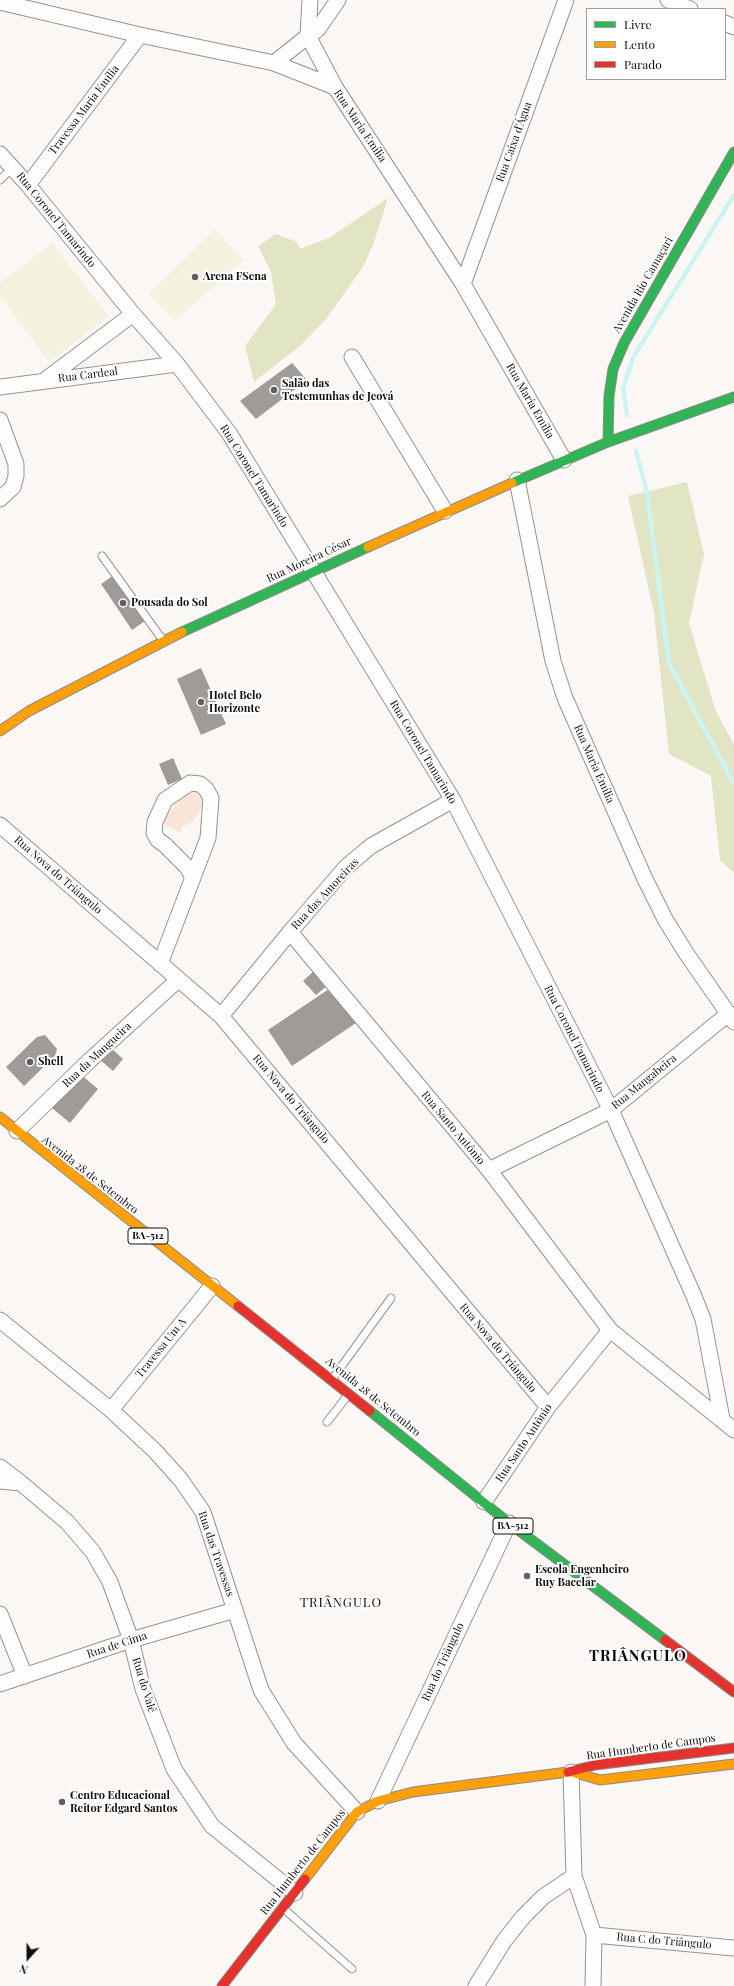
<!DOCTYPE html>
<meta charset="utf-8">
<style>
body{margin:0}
#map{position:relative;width:734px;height:1986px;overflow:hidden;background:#fbf7f4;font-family:"Playfair Display",serif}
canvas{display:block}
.legend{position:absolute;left:586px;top:8px;width:140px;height:72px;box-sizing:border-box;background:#fff;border:1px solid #9f9f9f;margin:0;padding:5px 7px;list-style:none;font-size:12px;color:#0e0e0e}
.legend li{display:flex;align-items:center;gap:8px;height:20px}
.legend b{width:20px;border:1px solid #9f9f9f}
.north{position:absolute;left:8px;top:1938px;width:40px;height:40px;-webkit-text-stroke:3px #fff;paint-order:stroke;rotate:201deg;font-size:11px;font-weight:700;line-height:16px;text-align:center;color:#0e0e0e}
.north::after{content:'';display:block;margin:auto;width:14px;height:18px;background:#0e0e0e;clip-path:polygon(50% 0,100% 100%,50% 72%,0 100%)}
</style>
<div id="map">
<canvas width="734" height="1986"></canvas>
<ul class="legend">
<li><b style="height:5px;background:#30b455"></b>Livre</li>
<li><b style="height:5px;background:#ff9f0a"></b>Lento</li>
<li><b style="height:5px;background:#e5322d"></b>Parado</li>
</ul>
<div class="north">N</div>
</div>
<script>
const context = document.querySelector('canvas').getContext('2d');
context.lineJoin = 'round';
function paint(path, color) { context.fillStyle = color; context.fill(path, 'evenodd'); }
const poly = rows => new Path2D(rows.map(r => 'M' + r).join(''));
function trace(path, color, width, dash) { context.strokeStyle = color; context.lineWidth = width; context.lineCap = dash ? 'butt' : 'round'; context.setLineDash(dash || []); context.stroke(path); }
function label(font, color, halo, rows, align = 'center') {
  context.font = font + ' "Playfair Display",serif'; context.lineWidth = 4; context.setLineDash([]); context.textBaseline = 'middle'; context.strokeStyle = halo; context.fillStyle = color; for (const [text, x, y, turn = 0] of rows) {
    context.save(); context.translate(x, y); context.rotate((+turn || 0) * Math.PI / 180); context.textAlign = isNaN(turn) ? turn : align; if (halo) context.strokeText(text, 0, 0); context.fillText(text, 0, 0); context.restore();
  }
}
paint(poly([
 [388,198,373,245,363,267,326,319,301,345,254,382,245,346,276,304,271,272,258,246,276,234,297,242,300,249,329,238],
 [687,482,704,554,689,623,715,709,734,745,734,873,720,860,711,776,669,754,654,613,628,496]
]), '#e1e5c4');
paint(poly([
 [195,787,205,802,193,822,181,827,181,833,162,823,187,789]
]), '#f9e5d7');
paint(poly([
 [215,229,243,260,175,321,149,294],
 [52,243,109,316,49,362,0,296,0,283]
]), '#f4f2df');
trace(poly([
 [627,415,623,388,634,356,734,195],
 [636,451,647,492,669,663,734,784]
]), '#ccf4f3', 4.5);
paint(poly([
 [292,363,307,380,256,419,240,401],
 [114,575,145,621,132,630,101,584],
 [201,668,226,724,201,735,177,679],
 [173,758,182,779,168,785,159,764],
 [315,970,328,985,316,995,303,981],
 [332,987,356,1023,292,1066,268,1030],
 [45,1035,57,1049,55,1056,24,1086,6,1067,37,1037],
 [110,1047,123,1059,113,1071,99,1059],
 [79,1073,98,1089,70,1123,52,1108]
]), '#9e9b99');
const lane = poly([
 [0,180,12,168],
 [102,556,162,639],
 [333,1378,391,1298],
 [327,1422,348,1395],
 [284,1909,352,1969]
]);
const street = poly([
 [668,0,690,9],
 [0,2,140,35,274,63,335,87,463,284,564,460],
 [725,23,734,27],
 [274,63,308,36,310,0],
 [335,87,308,36,318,29,338,0],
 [0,154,28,185,133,314,177,364,229,433,453,800,611,1110,693,1294,703,1319,722,1419],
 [28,185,140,35],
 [463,284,566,0],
 [352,357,445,511],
 [45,380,133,314],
 [0,387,177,364],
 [0,420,16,464,16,476,13,487,0,499],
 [517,480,553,661,565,698,645,879,665,919,686,953,734,1022],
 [0,825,221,1016,548,1407],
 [290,932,489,1170,610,1330,734,1430],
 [160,964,208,838,211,798,206,789,200,784,190,783,165,800,155,822,154,833,158,840,165,845,187,867,193,878],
 [221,1016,290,932,346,867,371,846,453,800],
 [17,1131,89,1061,178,980],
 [489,1170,611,1110,728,1014],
 [0,1320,111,1410,155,1451,181,1480,203,1512,261,1690,294,1743,357,1812],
 [111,1410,212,1286],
 [0,1467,21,1483],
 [0,1481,21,1483,67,1522,93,1552,110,1582,131,1640,143,1689,174,1769,212,1826,295,1893],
 [484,1502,548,1407,610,1330],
 [0,1614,25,1676],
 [0,1684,131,1640,235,1610],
 [571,1772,574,1876,594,1935,593,1986],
 [378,1801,509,1523],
 [594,1935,734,1948],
 [476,1986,504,1941,523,1917,543,1897,574,1876]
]);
const fast = poly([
 [608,442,609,396,613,369,624,343,734,152],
 [512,483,608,442,734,397],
 [182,632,368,547],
 [370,1411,509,1523,665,1640]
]);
const slow = poly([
 [368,547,512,483],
 [0,731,29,711,182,632],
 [0,1117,238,1306],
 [572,1772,600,1780,734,1764],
 [305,1879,357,1812,378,1801,413,1792,568,1772]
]);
const jam = poly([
 [238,1306,370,1411],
 [665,1640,734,1692],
 [568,1772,595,1765,734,1748],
 [222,1986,305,1879]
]);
trace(lane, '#959392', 9);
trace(street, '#959392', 17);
trace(fast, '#8b8a88', 11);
trace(slow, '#8b8a88', 11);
trace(jam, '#8b8a88', 11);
trace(lane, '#fefefd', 7);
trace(street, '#fefefd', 15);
trace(fast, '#30b455', 9);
trace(slow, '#ff9f0a', 9);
trace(jam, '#e5322d', 9);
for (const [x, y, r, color] of [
 [195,277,4,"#61605e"],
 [274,390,4,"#61605e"],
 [123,603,4,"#61605e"],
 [201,702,4,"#61605e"],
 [30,1062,4,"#61605e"],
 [527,1576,4,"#61605e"],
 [62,1802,4,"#61605e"]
]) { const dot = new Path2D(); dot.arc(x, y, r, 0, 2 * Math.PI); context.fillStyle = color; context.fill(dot); trace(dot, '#fff', 1.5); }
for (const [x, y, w] of [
 [148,1236,40],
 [513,1526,40]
]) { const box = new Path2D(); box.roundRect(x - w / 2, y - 8, w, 16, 3); context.fillStyle = '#fff'; context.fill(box); trace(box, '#0e0e0e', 1); }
label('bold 10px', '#0e0e0e', null, [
 ["BA-512",148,1236],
 ["BA-512",513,1526]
]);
label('11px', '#0e0e0e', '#fff', [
 ["Travessa Maria Emília",84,110,-53],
 ["Rua Maria Emília",360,126,56],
 ["Rua Caixa d'Água",514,142,-70],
 ["Rua Coronel Tamarindo",56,220,51],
 ["Avenida Rio Camaçari",643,285,-60],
 ["Rua Cardeal",88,375,-7],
 ["Rua Maria Emília",530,401,60],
 ["Rua Coronel Tamarindo",254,476,58],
 ["Rua Moreira César",309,560,-25],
 ["Rua Coronel Tamarindo",423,752,59],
 ["Rua Maria Emília",594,764,66],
 ["Rua Nova do Triângulo",58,875,41],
 ["Rua das Amoreiras",325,894,-47],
 ["Rua Coronel Tamarindo",574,1039,63],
 ["Rua da Mangueira",97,1055,-43],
 ["Rua Mangabeira",644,1082,-39],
 ["Rua Nova do Triângulo",291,1099,50],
 ["Rua Santo Antônio",453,1128,50],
 ["Avenida 28 de Setembro",90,1175,38],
 ["Travessa Um A",161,1348,-51],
 ["Rua Nova do Triângulo",498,1348,50],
 ["Avenida 28 de Setembro",373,1397,39],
 ["Rua Santo Antônio",524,1443,-56],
 ["Rua das Travessas",216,1554,71],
 ["Rua de Cima",117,1645,-18],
 ["Rua do Triângulo",443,1662,-65],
 ["Rua do Valê",144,1685,73],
 ["Rua Humberto de Campos",651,1747,-8],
 ["Rua Humberto de Campos",303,1862,-52],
 ["Rua C do Triângulo",664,1941,5]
]);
label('bold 11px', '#0e0e0e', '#fff', [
 ["Arena FSena",203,277],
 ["Salão das",282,384],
 ["Testemunhas de Jeová",282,397],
 ["Pousada do Sol",131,603],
 ["Hotel Belo",209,696],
 ["Horizonte",209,709],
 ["Shell",38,1062],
 ["Escola Engenheiro",535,1570],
 ["Ruy Bacelar",535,1583],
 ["Centro Educacional",70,1796],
 ["Reitor Edgard Santos",70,1809]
], 'left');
context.letterSpacing = '1px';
label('13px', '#0e0e0e', '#fff', [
 ["TRIÂNGULO",341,1603]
]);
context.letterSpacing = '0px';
context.letterSpacing = '1px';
label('bold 15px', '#0e0e0e', '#fff', [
 ["TRIÂNGULO",638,1656]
]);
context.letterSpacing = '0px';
</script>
